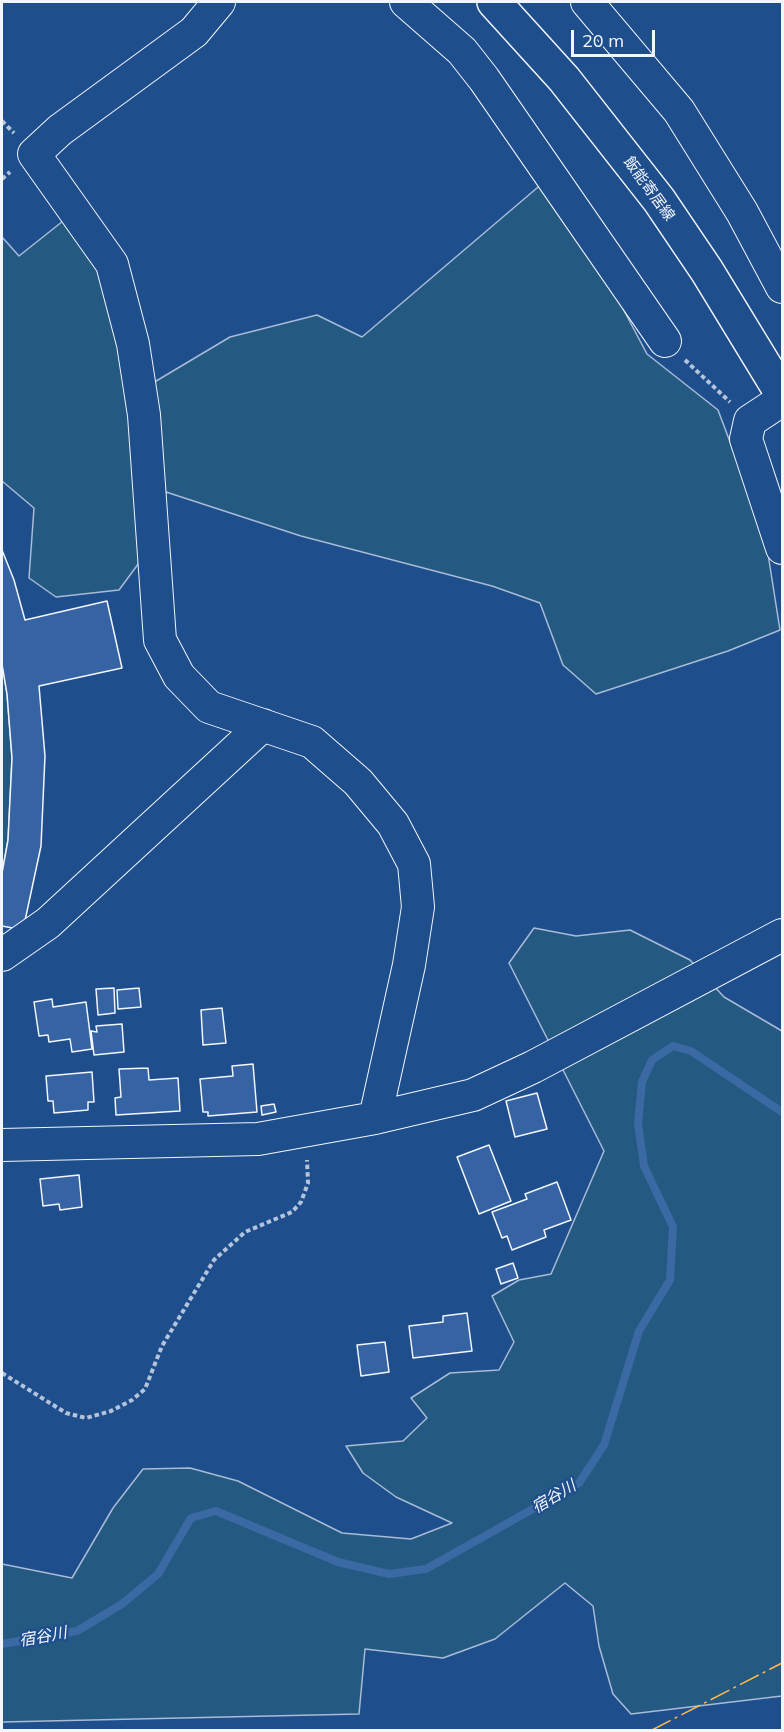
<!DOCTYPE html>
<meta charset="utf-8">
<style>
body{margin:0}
#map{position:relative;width:784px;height:1732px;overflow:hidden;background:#1f4e8c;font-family:Mulish,sans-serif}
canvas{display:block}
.frame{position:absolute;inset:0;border:3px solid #f2f6ff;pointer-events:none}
.scale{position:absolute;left:571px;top:30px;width:84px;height:27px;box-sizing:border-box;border:3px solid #f2f6ff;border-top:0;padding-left:8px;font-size:18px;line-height:21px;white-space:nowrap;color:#f2f6ff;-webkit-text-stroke:4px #1f4e8c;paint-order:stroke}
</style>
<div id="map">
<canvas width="784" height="1732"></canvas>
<div class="frame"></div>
<div class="scale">20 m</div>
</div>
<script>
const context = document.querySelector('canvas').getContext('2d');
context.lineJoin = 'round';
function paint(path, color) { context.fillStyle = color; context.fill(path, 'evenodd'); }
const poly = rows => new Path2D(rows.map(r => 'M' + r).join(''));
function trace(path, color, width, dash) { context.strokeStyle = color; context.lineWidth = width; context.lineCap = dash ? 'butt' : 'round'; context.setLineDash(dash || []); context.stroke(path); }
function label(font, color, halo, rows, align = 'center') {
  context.font = font + ' Mulish,"Noto Sans JP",sans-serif'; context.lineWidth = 4.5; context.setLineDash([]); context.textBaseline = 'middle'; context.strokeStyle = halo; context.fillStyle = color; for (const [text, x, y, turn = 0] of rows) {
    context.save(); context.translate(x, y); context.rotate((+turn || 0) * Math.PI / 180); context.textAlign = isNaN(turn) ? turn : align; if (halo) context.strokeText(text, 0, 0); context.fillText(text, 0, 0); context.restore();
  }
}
const green = poly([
 [544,182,612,288,647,354,718,410,765,535,780,630,728,651,596,694,563,665,540,603,492,586,301,536,166,492,150,548,119,590,56,597,29,578,34,508,2,481,2,237,19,256,63,221,99,273,131,396,230,337,317,315,362,337,544,182],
 [2,664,7,694,12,758,8,840,2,873,2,664],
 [534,928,576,936,630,930,690,960,724,997,782,1031,782,1696,631,1714,613,1694,599,1646,593,1606,565,1583,495,1639,443,1658,365,1649,359,1714,2,1722,2,1564,72,1578,113,1508,143,1469,190,1468,238,1481,342,1533,411,1539,452,1523,396,1497,363,1473,346,1446,403,1441,427,1418,411,1398,450,1373,499,1370,514,1342,492,1296,519,1280,551,1274,604,1151,509,963,534,928]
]);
paint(green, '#245a82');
trace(green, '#a8bbd7', 1.5);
trace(poly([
 [2,1644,77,1631,122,1604,158,1574,191,1518,216,1511,338,1562,389,1574,426,1569,579,1483,604,1445,639,1331,670,1280,673,1227,644,1166,638,1123,642,1082,652,1060,673,1046,691,1051,782,1112]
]), '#3b69a3', 8);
const building = poly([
 [2,550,14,580,25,620,107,601,122,668,39,686,45,756,41,846,23,930,2,926,2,873,8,840,12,758,7,694,2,664,2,550],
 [114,988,115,1013,98,1015,96,989,114,988],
 [139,988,141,1007,118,1009,117,990,139,988],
 [52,999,53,1007,86,1002,92,1049,72,1052,70,1039,49,1042,48,1035,39,1036,34,1002,52,999],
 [222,1008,226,1043,203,1045,201,1010,222,1008],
 [122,1024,124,1052,94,1055,91,1031,97,1032,96,1026,122,1024],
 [253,1064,257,1112,208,1116,208,1112,203,1112,200,1079,233,1076,232,1066,253,1064],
 [148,1068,149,1080,178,1078,180,1111,116,1115,115,1098,121,1097,119,1069,148,1068],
 [92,1072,94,1102,88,1102,88,1110,54,1113,53,1101,48,1101,46,1076,92,1072],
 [537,1093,547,1129,515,1137,506,1101,537,1093],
 [274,1104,276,1112,262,1115,261,1106,274,1104],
 [489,1145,511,1201,479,1214,457,1157,489,1145],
 [79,1175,82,1207,60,1210,59,1204,43,1206,40,1179,79,1175],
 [557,1182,571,1220,544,1230,546,1237,512,1250,507,1236,502,1238,492,1212,527,1199,525,1194,557,1182],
 [513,1263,518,1278,501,1284,496,1269,513,1263],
 [467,1313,472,1351,413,1358,409,1326,443,1322,443,1316,467,1313],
 [385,1342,389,1372,361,1376,357,1345,385,1342]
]);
paint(building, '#3563a3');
trace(building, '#f2f6ff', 1.5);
const minor = poly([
 [219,2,194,32,60,130,34,154,112,264,133,344,144,415,160,640,179,676,209,707,312,742,358,782,393,824,414,864,418,907,409,965,375,1118],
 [406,2,462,51,484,79,665,341],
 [587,2,679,111,742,212,782,287],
 [782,400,750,421,746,439,782,548],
 [2,955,48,923,263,725],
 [2,1145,258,1139,375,1118,473,1095,533,1067,782,935]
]);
const major = poly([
 [494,2,564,79,659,200,707,271,782,394]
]);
trace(minor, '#f2f6ff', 34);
trace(major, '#f2f6ff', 36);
trace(poly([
 [2,121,14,133],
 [2,179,10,172],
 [685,360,730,402],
 [2,1373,66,1413,86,1418,111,1411,132,1400,145,1389,162,1346,214,1260,245,1232,292,1212,301,1202,308,1183,307,1160]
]), '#b3c4dc', 4, [4.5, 3]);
trace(minor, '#1f4e8c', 32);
trace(major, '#1f4e8c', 33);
trace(poly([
 [652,1730,782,1663]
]), '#ffb74d', 1.5, [21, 4.5, 3, 4.5]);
label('15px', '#f2f6ff', '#1f4e8c', [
 ["飯能寄居線",649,189,54]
]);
label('italic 16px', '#f2f6ff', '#1f4e8c', [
 ["宿谷川",554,1497,-31],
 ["宿谷川",43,1637,-10]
]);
</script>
